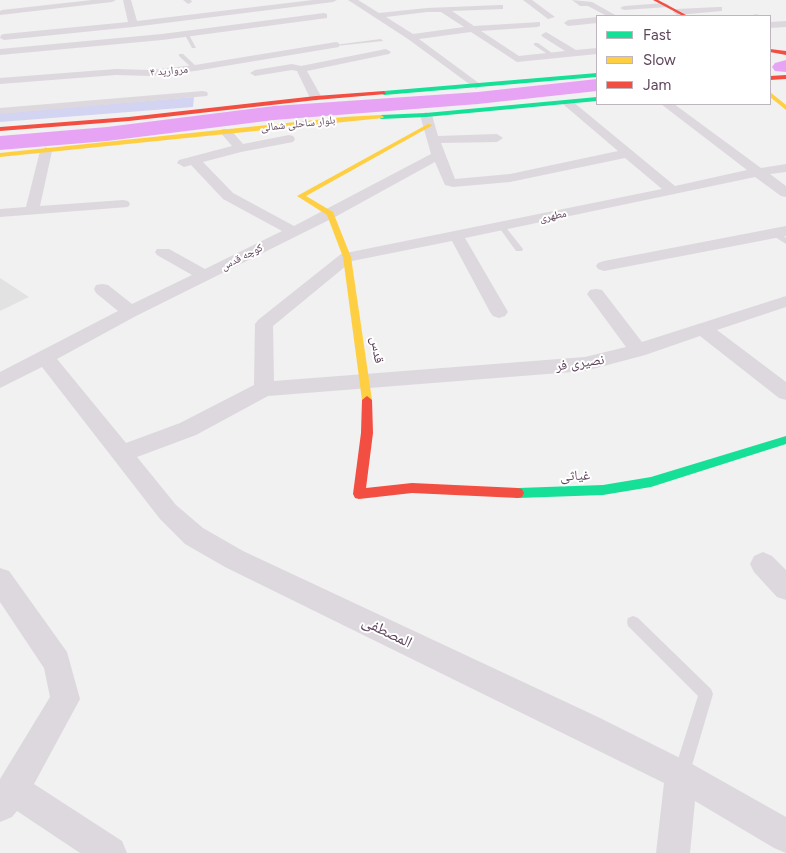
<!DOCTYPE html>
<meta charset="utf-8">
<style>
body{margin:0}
#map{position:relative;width:786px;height:853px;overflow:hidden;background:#f0f1f0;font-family:Figtree,sans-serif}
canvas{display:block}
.legend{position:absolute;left:596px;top:15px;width:175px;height:90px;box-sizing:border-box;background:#fff;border:1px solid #bfb5be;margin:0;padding:6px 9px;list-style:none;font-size:15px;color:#5f455c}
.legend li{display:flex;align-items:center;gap:10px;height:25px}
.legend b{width:25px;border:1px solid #bfb5be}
</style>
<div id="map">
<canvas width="786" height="853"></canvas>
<ul class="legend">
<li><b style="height:6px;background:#16e098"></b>Fast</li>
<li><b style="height:6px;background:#ffcf43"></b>Slow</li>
<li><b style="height:6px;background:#f24e42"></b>Jam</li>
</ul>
</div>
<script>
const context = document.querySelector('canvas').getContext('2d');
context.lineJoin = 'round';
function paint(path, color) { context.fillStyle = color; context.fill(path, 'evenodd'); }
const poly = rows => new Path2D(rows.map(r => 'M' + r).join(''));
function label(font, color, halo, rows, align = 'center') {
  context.font = font + ' Figtree,"Noto Naskh Arabic",sans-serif'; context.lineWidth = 4; context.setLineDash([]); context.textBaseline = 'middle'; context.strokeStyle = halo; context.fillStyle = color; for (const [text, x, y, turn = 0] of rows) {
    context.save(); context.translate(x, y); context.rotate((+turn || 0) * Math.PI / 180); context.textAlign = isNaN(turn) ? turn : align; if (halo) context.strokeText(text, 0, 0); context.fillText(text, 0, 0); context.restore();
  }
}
paint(poly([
 [0,278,29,297,0,311]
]), '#e3e2e2');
paint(poly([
 [194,97,193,107,0,122,0,113]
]), '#d3d3f2');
paint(poly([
 [786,60,786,72,775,71,772,67,775,63,786,60],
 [597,79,597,91,478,104,274,120,107,141,0,150,0,136,107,127,274,106,478,92,597,79]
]), '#e8a4f4');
paint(poly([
 [755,14,759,15,760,16,754,16,755,14],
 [184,33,188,33,196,48,192,48,184,33],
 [381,39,383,41,336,46,334,45,381,39],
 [534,43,538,43,556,56,552,57,534,45,534,43],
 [179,54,183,54,197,67,197,69,193,69,179,56,179,54],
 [500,225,504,225,523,249,522,251,516,251,498,226,500,225],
 [772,231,778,231,786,238,786,244,772,235,772,231],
 [633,616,638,618,711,689,713,694,690,772,687,777,682,780,677,777,674,772,698,696,628,626,627,622,628,618,633,616]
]), '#ddd8dd');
paint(poly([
 [92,0,116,0,112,2,0,15,0,11,2,10,92,0],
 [123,0,131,0,137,21,313,0,337,0,333,2,133,27,4,40,0,38,1,35,4,34,128,22,123,0],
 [183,0,191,0,192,2,188,4,183,0],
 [348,0,358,0,379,13,427,8,500,5,503,5,503,9,452,11,474,26,540,22,540,26,537,27,481,31,519,56,565,51,543,37,541,35,546,32,576,50,597,48,597,54,517,62,471,32,419,39,480,84,481,86,476,89,408,39,348,0],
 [427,12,441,12,464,27,413,34,386,17,427,12],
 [523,0,532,0,555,17,548,19,523,0],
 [572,0,592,2,617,16,607,16,588,6,580,6,572,0],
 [665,3,669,5,668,7,624,10,620,8,624,6,665,3],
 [719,7,722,7,722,11,677,15,673,12,677,9,719,7],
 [324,13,327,14,327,18,162,40,0,55,0,49,162,34,324,13],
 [597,17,597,23,568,26,564,23,568,20,597,17],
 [786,21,786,27,770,28,770,22,786,21],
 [336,42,339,43,339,47,195,71,150,76,116,75,0,84,0,78,116,69,150,70,195,65,336,42],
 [386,49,391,52,389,54,307,71,322,98,316,101,310,98,297,71,292,70,255,76,250,73,255,70,292,64,301,66,386,49],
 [203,91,207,92,208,94,207,96,0,114,0,108,203,91],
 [568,100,572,101,675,186,747,170,661,104,674,104,761,168,786,164,786,172,770,174,786,186,786,197,781,196,755,177,465,238,508,312,505,316,499,318,493,316,490,312,452,241,352,261,273,326,274,381,585,357,626,347,587,294,590,290,596,289,602,290,642,342,786,296,786,307,717,330,786,382,786,400,779,398,700,336,645,355,585,371,268,396,196,435,137,457,176,505,203,528,243,551,598,717,692,764,786,817,786,853,774,848,695,801,690,853,656,853,664,783,225,567,185,544,160,519,42,367,0,388,0,372,118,311,96,293,94,289,96,285,102,284,108,285,132,304,192,275,157,255,155,252,157,249,169,249,205,269,282,231,223,199,191,165,184,167,177,163,179,160,232,146,220,132,222,129,230,129,243,144,289,135,293,136,295,139,293,142,241,152,203,162,233,193,294,226,431,154,420,115,426,112,432,115,438,136,497,134,503,138,497,142,441,143,455,179,510,174,618,151,564,105,562,103,568,100],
 [625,158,662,189,341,254,258,320,255,324,254,385,180,423,126,443,57,359,136,316,335,217,435,162,445,185,453,187,510,182,625,158],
 [46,147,52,151,40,206,123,200,128,201,130,204,128,207,0,217,0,209,26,207,40,151,46,147],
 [786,226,786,236,604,271,598,269,596,266,598,263,604,261,786,226],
 [763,552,772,556,786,570,786,600,777,597,754,572,750,564,754,556,763,552],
 [0,568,9,571,67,652,80,699,34,784,122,841,127,853,80,853,17,811,12,817,0,822,0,779,50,697,44,668,0,602,0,568]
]), '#ddd8dd');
paint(poly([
 [597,73,597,77,384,95,381,93,384,91,597,73],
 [597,97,597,101,426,117,381,119,378,117,381,115,426,113,597,97],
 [786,436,786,444,651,487,603,495,518,498,514,497,512,493,514,489,518,488,603,485,651,477,786,436]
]), '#16e098');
paint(poly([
 [770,92,786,105,786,110,770,97,770,92],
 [381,115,384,117,383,118,0,157,0,153,344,117,381,115],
 [428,124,433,125,306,196,333,212,351,257,372,400,367,404,362,400,343,257,327,215,297,196,428,124]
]), '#ffcf43');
paint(poly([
 [653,0,658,0,688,16,683,16,653,0],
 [770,49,786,51,786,55,770,52,770,49],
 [786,75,786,79,770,80,770,76,786,75],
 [384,91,386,94,316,100,129,121,0,131,0,127,129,117,316,96,384,91],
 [367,396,372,400,373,433,366,488,412,483,518,488,522,489,524,493,522,497,518,498,412,493,359,499,355,498,353,494,361,433,362,400,367,396]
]), '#f24e42');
label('11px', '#5f455c', '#fff', [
 ["مروارید ۴",169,71,-5],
 ["بلوار ساحلی شمالی",298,124,-6],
 ["مطهری",553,216,-11],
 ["کوچه قدس",242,257,-27]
]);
label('14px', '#5f455c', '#fff', [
 ["قدس",377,350,81],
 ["نصیری فر",580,363,-8],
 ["غیاثی",575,476,-3]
]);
label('16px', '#5f455c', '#fff', [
 ["المصطفی",387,632,26]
]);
</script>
